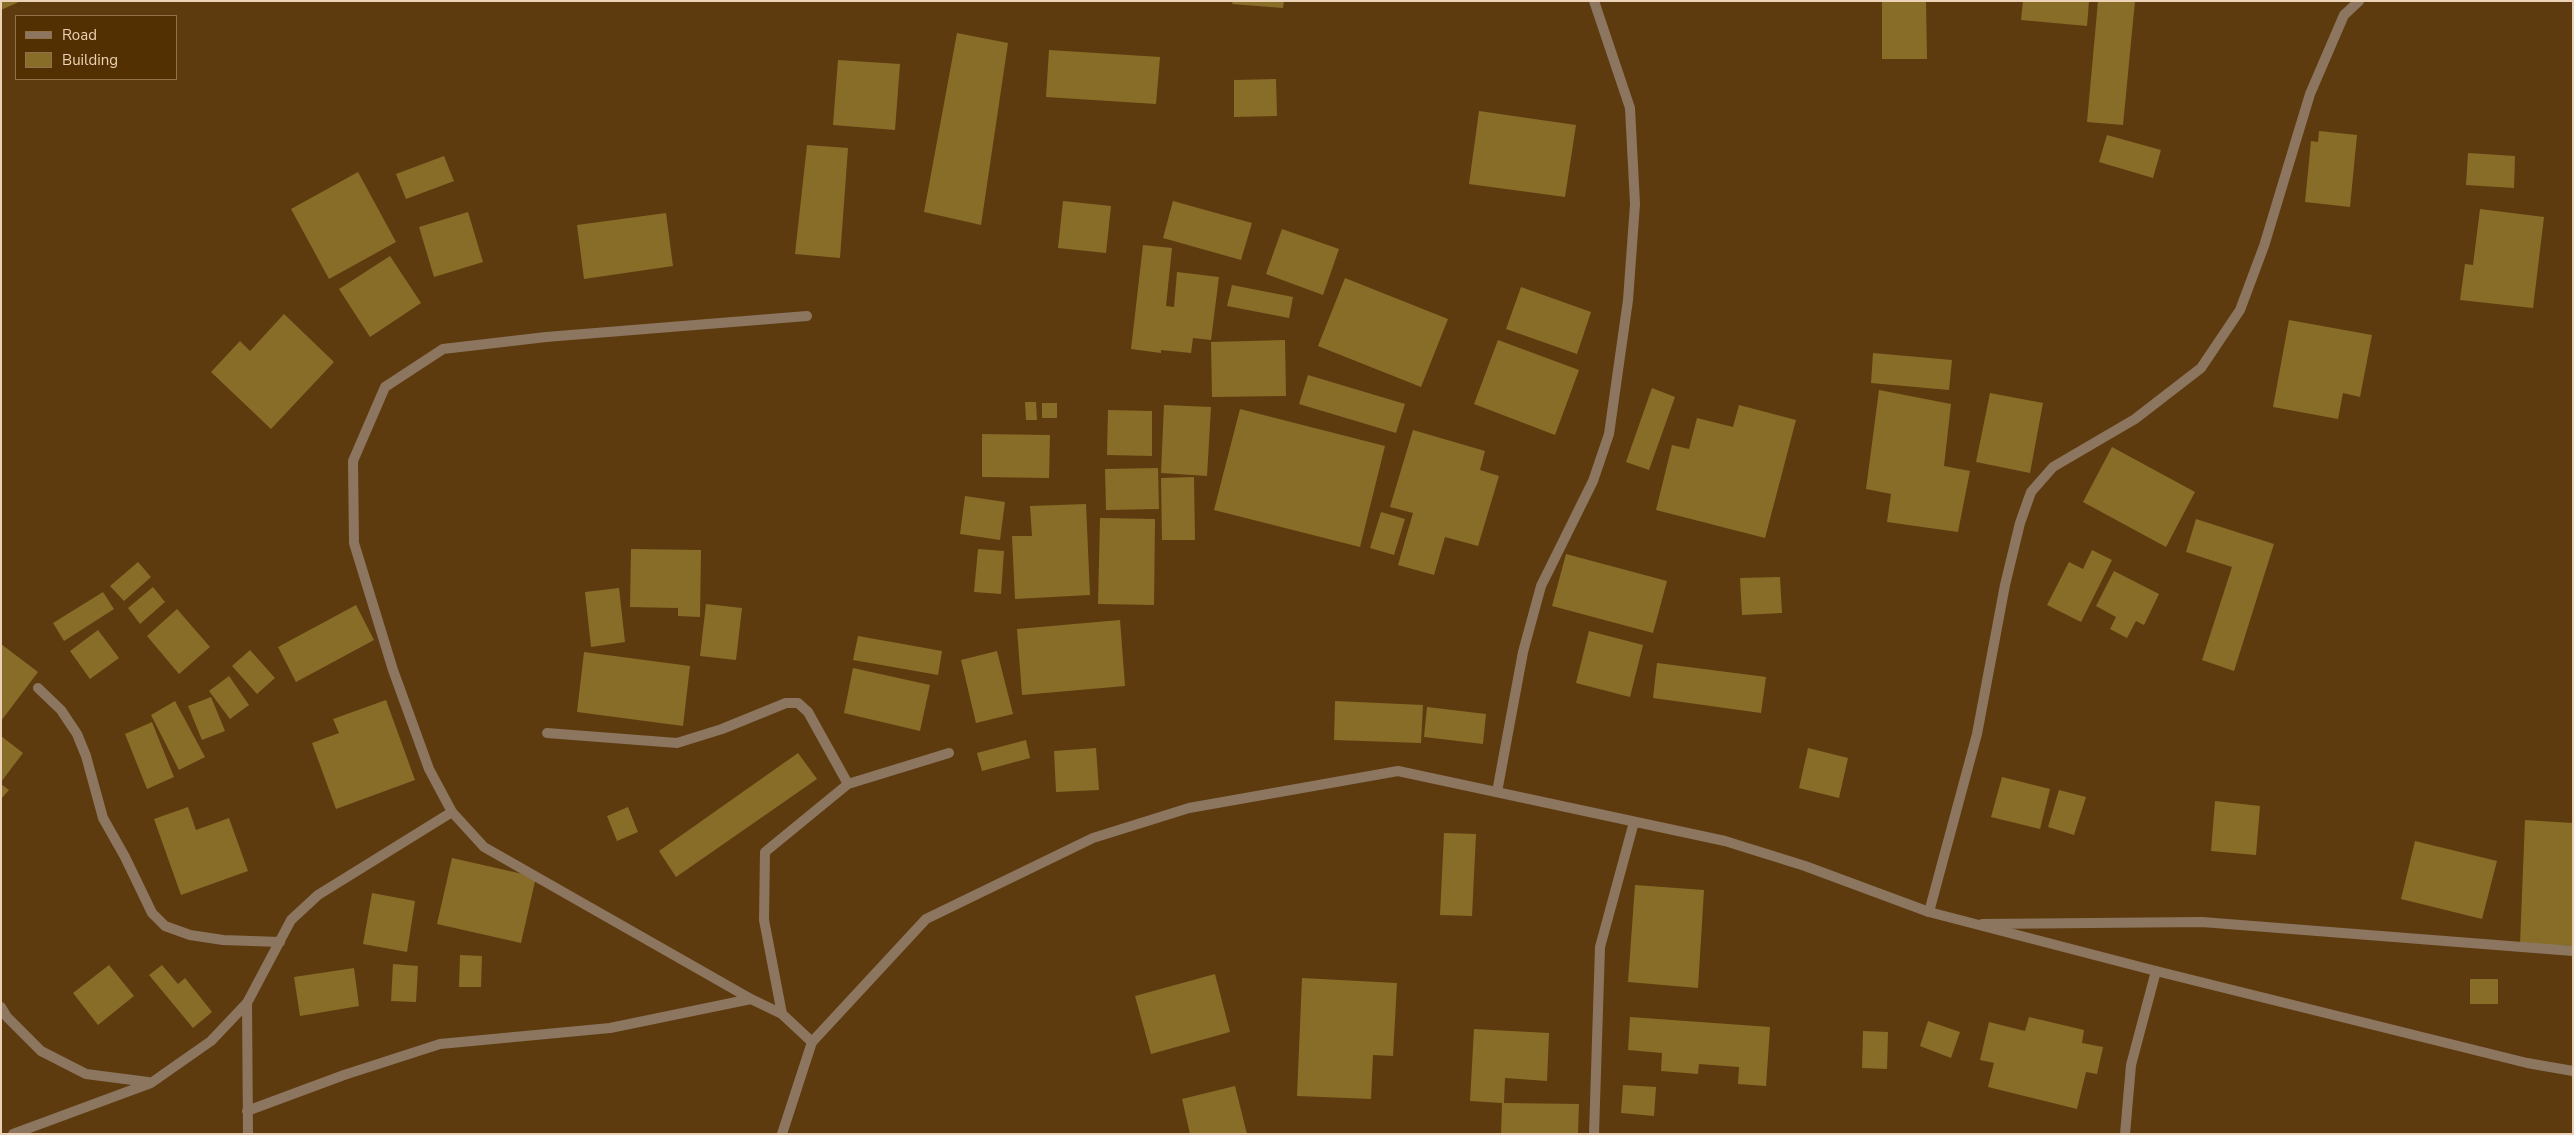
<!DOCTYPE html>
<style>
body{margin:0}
#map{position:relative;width:2574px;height:1135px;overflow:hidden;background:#5d3b0f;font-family:"Nunito Sans",sans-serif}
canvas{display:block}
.frame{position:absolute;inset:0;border:2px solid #ecd2b7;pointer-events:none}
.legend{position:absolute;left:15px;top:15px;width:162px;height:65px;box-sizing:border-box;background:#523001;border:1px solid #90714a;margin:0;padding:6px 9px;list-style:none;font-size:15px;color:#ecd2b7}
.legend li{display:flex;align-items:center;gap:10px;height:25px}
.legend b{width:25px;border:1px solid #90714a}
</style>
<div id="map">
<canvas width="2574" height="1135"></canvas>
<div class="frame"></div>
<ul class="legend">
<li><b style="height:6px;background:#8c7660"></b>Road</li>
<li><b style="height:14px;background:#886d28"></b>Building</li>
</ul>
</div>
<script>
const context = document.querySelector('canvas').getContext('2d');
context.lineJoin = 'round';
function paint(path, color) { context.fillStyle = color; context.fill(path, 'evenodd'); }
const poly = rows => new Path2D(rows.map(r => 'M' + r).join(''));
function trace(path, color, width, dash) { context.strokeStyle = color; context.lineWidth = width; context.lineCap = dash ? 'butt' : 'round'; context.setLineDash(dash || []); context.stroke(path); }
paint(poly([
 [1,1,21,1,1,10],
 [1233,1,1284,1,1283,8,1232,4],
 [1882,1,1926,1,1927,59,1882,59],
 [2023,1,2089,1,2087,26,2021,20],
 [2098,1,2135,1,2123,125,2087,122],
 [957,33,1008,43,981,225,924,212],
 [1049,50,1160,57,1156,104,1046,97],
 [838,60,900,64,895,130,833,125],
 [1276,79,1277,116,1234,117,1234,80],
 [1479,111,1576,125,1565,197,1469,184],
 [2319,131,2357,135,2350,207,2305,202,2311,141,2318,142],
 [2107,135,2161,150,2153,178,2099,162],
 [807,145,848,148,840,258,795,254],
 [2468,153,2515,156,2514,188,2466,185],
 [444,156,454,181,406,199,396,174],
 [358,172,396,242,329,279,291,209],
 [1063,201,1111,206,1106,253,1058,248],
 [1173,201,1252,223,1241,260,1163,238],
 [2480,209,2544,217,2533,308,2460,300,2465,264,2473,265],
 [468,212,483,262,434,277,419,227],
 [666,213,673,266,584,279,577,225],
 [1282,229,1339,249,1323,295,1266,274],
 [1143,245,1172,248,1166,306,1174,307,1177,272,1219,277,1211,340,1193,338,1191,353,1161,350,1161,353,1131,349],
 [390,256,421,303,370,337,339,289],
 [1345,278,1448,319,1421,387,1318,346],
 [1232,285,1293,297,1289,318,1227,306],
 [1521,287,1591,312,1577,354,1506,329],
 [284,314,334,362,271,429,211,372,240,341,250,351],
 [2289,320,2372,335,2360,397,2343,393,2338,419,2273,407],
 [1285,340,1286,396,1212,397,1211,342],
 [1498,340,1579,370,1555,435,1474,404],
 [1873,353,1952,360,1949,390,1871,383],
 [1308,375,1405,404,1396,433,1299,404],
 [1652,388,1675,397,1649,470,1626,462],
 [1879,390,1951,404,1944,466,1970,471,1958,532,1887,522,1891,494,1866,489],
 [1990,393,2043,403,2030,473,1976,462],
 [1025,402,1036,402,1037,420,1026,420],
 [1042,403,1057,403,1057,418,1042,418],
 [1164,405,1211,407,1207,476,1161,473],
 [1739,405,1796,420,1765,538,1656,510,1672,445,1689,449,1697,418,1733,427],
 [1240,409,1385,446,1360,547,1214,510],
 [1108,410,1152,411,1152,456,1107,455],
 [1413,430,1485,451,1480,470,1499,476,1478,546,1445,537,1434,575,1398,565,1413,513,1390,507],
 [982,434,1050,435,1049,478,982,477],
 [2112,447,2195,492,2166,547,2083,502],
 [1158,468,1159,509,1106,510,1105,469],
 [1194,477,1195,540,1162,540,1161,478],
 [965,496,1005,502,1000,540,960,534],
 [1086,504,1090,595,1015,599,1012,536,1032,536,1030,506],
 [1381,512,1405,519,1394,555,1370,548],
 [1100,518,1155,519,1154,605,1098,604],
 [2196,519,2274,544,2234,671,2202,660,2232,567,2186,552],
 [631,549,701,550,700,617,678,616,678,608,630,607],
 [978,549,1004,551,1001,594,974,592],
 [2092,550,2112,560,2081,622,2047,605,2069,562,2083,569],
 [1566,554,1667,581,1653,633,1552,606],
 [138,562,151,577,124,601,110,586],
 [2114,571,2159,594,2144,625,2136,621,2127,638,2110,629,2116,617,2096,606],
 [1780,577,1782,613,1742,615,1740,578],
 [153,587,165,602,140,624,128,608],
 [619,588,625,642,591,647,585,592],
 [103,592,114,609,64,641,53,623],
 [706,604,742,608,736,660,700,656],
 [356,605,374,640,296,682,278,647],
 [177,609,210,647,179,674,147,636],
 [1120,620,1125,686,1022,695,1017,629],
 [98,630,119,658,90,679,70,651],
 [1589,631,1643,645,1630,697,1576,683],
 [858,636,942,651,938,675,853,660],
 [1,644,38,672,1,721],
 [250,650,275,678,257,694,232,666],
 [997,651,1013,714,976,723,961,660],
 [584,652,690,666,683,726,577,712],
 [1657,663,1766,677,1761,713,1653,698],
 [853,668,930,685,920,731,844,713],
 [229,676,249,705,230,719,209,691],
 [211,697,225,731,202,740,188,706],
 [386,700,415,780,336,809,312,743,339,733,333,719],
 [175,701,205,757,179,770,151,715],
 [1335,701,1423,705,1421,743,1334,740],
 [1427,707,1486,714,1483,744,1424,737],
 [152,722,174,777,147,789,125,734],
 [1,736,23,753,1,782],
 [1026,740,1030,758,982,771,977,753],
 [1096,748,1099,790,1056,792,1054,751],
 [1808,748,1848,758,1839,798,1799,788],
 [798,753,817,779,676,877,659,851],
 [2002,777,2050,789,2040,829,1991,817],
 [1,784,9,790,1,799],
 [2059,790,2086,797,2074,835,2048,827],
 [2215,801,2260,806,2256,855,2211,851],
 [188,807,196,830,229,818,248,871,181,895,154,819],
 [628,807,638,832,617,841,607,816],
 [2525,820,2573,823,2573,946,2520,944],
 [1444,833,1476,834,1472,916,1440,915],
 [2415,841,2497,861,2482,919,2401,899],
 [452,858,536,877,521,943,437,924],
 [1635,885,1704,890,1698,988,1628,982],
 [372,893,415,901,407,952,363,944],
 [460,955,482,956,481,987,459,987],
 [393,964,418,966,416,1002,391,1001],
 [109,965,134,996,98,1025,73,993],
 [162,965,178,984,185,978,212,1012,193,1028,149,975],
 [354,968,359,1006,300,1016,294,977],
 [1215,974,1230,1032,1151,1054,1135,996],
 [1302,978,1397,983,1393,1056,1373,1055,1371,1099,1297,1096],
 [2470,979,2498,979,2498,1004,2470,1004],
 [1630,1017,1770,1027,1766,1086,1738,1084,1739,1067,1699,1064,1698,1074,1661,1071,1662,1053,1628,1050],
 [2029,1017,2084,1030,2082,1043,2103,1047,2097,1074,2086,1072,2077,1109,1988,1087,1994,1063,1980,1060,1989,1022,2025,1031],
 [1928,1021,1960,1032,1951,1058,1920,1046],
 [1474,1029,1549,1033,1547,1081,1505,1078,1504,1103,1579,1104,1578,1134,1501,1134,1502,1103,1470,1101],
 [1863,1031,1888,1032,1887,1069,1862,1068],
 [1623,1085,1656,1087,1654,1116,1621,1113],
 [1235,1086,1247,1134,1190,1134,1182,1099]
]), '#886d28');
trace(poly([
 [807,316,546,337,443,349,385,387,353,461,354,543,393,670,429,769,452,812,484,847,751,999,782,1014,812,1042],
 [38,688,61,710,77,734,86,756,103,818,125,857,152,913,165,926,190,935,223,940,280,942],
 [547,733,677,743,722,729,786,703,798,703,808,712,848,784],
 [1497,792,1523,652,1541,586,1593,481,1609,434,1628,300,1635,204,1630,108,1594,1],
 [1929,912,1977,734,2005,585,2020,523,2031,492,2053,467,2135,419,2201,368,2240,310,2264,246,2310,94,2344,15,2359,1],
 [1982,924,2202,922,2573,951],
 [247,1003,248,1134],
 [1,1007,7,1017,41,1051,86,1074,148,1082],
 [782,1014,764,920,765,852,848,784,949,753],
 [247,1111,344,1075,440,1044,610,1028,751,999],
 [13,1134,151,1083,211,1041,247,1003,291,920,318,895,452,812],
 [1594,1134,1600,947,1634,822],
 [2125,1134,2131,1065,2156,971]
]), '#8c7660', 10);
trace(poly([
 [782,1134,812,1042,926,919,1093,838,1189,808,1398,771,1725,841,1805,866,1929,912,2156,971,2527,1063,2573,1071]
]), '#8c7660', 10);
</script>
